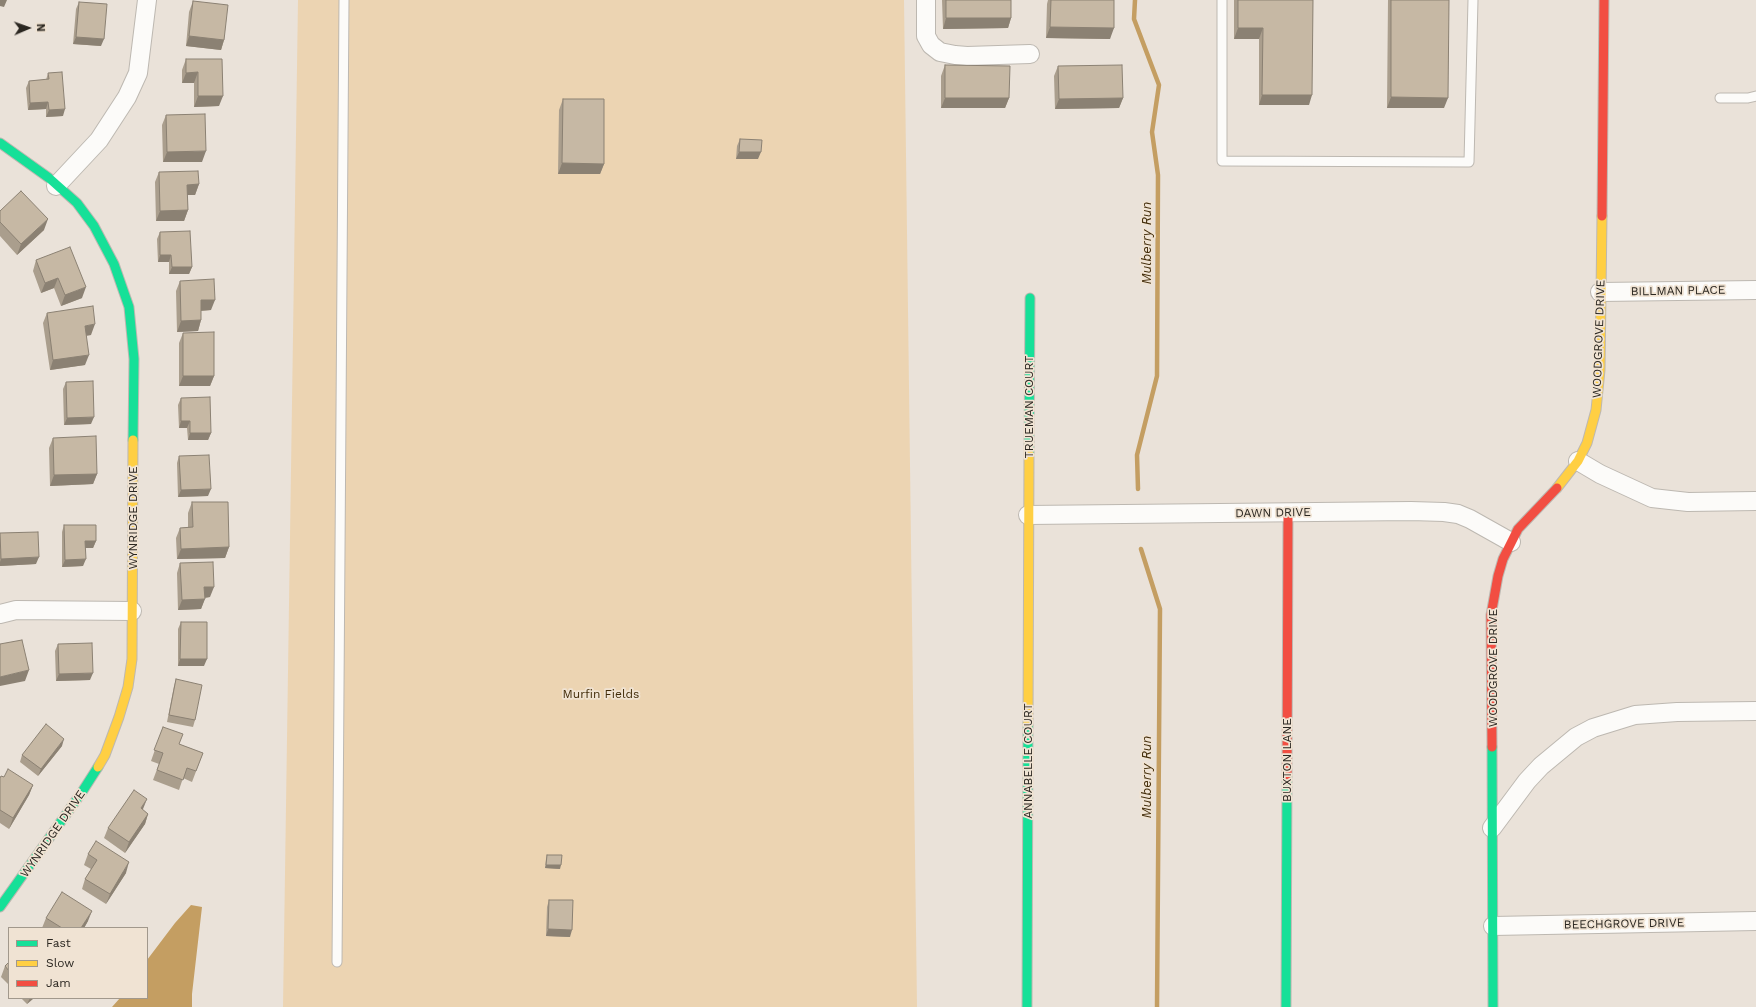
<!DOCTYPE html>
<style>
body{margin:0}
#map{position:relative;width:1756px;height:1007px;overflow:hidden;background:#eae2d9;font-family:"Work Sans",sans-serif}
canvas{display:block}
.legend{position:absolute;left:8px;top:927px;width:140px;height:72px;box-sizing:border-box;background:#f0e3d3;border:1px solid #a1988c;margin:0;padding:5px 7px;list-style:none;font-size:12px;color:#2b2721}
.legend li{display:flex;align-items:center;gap:8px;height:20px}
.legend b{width:20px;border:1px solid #a1988c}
.north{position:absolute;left:8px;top:8px;width:40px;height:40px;-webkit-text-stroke:3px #f0e3d3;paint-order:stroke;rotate:88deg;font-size:11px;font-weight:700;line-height:16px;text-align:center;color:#2b2721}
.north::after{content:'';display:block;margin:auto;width:14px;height:18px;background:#2b2721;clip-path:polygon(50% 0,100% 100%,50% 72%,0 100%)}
</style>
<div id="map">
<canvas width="1756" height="1007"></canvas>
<ul class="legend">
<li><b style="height:5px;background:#16e098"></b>Fast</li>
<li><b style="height:5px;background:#ffcf43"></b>Slow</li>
<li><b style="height:5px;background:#f24e42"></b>Jam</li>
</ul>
<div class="north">N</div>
</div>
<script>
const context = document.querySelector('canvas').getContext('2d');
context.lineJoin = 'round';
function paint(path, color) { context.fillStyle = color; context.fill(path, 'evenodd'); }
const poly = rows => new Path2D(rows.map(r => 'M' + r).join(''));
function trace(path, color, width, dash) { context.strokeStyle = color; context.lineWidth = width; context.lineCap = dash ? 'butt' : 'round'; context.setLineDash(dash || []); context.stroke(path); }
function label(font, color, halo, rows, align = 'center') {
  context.font = font + ' "Work Sans",sans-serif'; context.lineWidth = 3.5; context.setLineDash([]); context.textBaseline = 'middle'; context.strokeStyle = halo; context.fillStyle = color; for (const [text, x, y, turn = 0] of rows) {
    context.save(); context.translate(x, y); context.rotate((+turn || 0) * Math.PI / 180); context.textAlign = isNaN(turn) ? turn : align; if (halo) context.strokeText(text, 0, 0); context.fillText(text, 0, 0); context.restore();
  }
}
paint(poly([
 [298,0,904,0,917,1007,283,1007]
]), '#ecd4b2');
paint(poly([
 [191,905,202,907,192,994,192,1007,112,1007,120,998,147,998,147,960,175,923]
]), '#c49e62');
trace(poly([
 [1135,0,1134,19,1159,85,1152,132,1158,175,1157,376,1137,455,1138,489],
 [1141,549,1160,609,1157,1007]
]), '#c49e62', 4.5);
const lane = poly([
 [1222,0,1222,161,1469,162,1473,0],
 [1720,98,1748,98,1756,96],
 [337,962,344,0]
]);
const street = poly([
 [926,0,926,36,931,45,940,52,955,55,967,56,1030,54],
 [56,186,99,140,127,97,138,73,147,0],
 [1600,292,1756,290],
 [1578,461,1600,474,1652,498,1688,502,1756,501],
 [1028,515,1411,511,1444,512,1458,514,1470,519,1511,542],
 [0,614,16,610,132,611],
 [1492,828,1527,781,1541,766,1576,737,1593,728,1635,715,1677,712,1756,711],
 [1493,926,1756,921]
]);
const fast = poly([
 [0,143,49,178,77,203,94,226,114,264,129,307,134,359,133,440],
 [1029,454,1030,298],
 [1492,747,1493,1007],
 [0,907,82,792,98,767],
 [1027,1007,1028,724],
 [1286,1007,1287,775]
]);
const slow = poly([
 [1557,488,1578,461,1587,443,1596,410,1600,370,1602,216],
 [1028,724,1029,454],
 [98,767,105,755,119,717,128,687,132,659,133,440]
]);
const jam = poly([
 [1602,216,1604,0],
 [1492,747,1491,615,1498,576,1503,559,1518,529,1557,488],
 [1287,775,1288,514]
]);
trace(lane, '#bdb8b1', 11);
trace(street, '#bdb8b1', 20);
trace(fast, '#bdb8b1', 11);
trace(slow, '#bdb8b1', 11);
trace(jam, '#bdb8b1', 11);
trace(lane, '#fcfbf9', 9);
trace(street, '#fcfbf9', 18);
trace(fast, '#16e098', 9);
trace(slow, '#ffcf43', 9);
trace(jam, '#f24e42', 9);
paint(poly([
 [942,0,1011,0,1011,18,1008,28,943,29],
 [1048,0,1114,0,1110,39,1046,38,1047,4],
 [1234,0,1313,0,1309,105,1259,105,1259,39,1234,39],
 [1388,0,1449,0,1444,108,1387,108],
 [193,1,224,40,221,50,186,46,189,12],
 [79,2,101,46,73,44,76,9],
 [186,59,222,59,219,106,194,107,194,83,182,83,182,70],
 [945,65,1009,98,1005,108,941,108,941,76],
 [1058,66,1123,98,1119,108,1055,109,1054,76],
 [48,73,63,116,46,117,46,109,28,110,26,88,29,81,46,80],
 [563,99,604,164,600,174,558,174,559,110],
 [166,115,202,162,163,162,162,125],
 [740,139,758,159,736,159,737,146],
 [159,172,199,184,195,195,187,195,188,210,184,221,156,221,155,182],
 [0,211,44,230,17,255,0,236],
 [160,232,192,267,189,274,169,274,169,262,158,262,157,239],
 [36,260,82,298,61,306,54,288,41,293,33,271],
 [180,281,211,310,201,311,201,320,198,331,177,332,176,291],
 [47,313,91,335,86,336,85,365,50,370,43,323],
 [183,333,214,376,210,386,179,386,179,343],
 [66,382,91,424,64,425,63,389],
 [181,398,211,433,208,440,188,440,187,428,179,428,178,405],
 [53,438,97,474,93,484,50,486,49,448],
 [179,456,208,496,178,497,177,463],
 [192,502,229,547,225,558,177,559,176,538,180,528,188,527,188,513],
 [64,525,96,541,93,548,85,548,83,566,62,567,62,532],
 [0,533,36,564,0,566],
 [180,563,210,597,205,598,201,609,178,610,177,573],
 [181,622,204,666,178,666,178,629],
 [58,644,90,680,56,681,55,651],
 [176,679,195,720,193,727,167,722,174,686],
 [163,727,179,744,203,753,192,782,183,778,179,790,153,780,159,764,151,761],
 [62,746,38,776,20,762,22,755],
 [4,777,33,785,29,795,9,829,0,823,0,778],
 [143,810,148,814,145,824,125,853,104,838,108,828],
 [88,854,126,873,106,904,82,889,85,879,91,869,84,865],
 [547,855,560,869,545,868,546,859],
 [549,900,570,937,546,936,547,907],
 [46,918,88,921,84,928,42,928],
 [9,962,9,985,1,977,5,966],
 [21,998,34,998,27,1004]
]), '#aa9e8d');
paint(poly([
 [0,0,7,0,4,7,0,6],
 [946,18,1011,18,1008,28,943,29],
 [1050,27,1114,28,1110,39,1046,38],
 [1238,28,1263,28,1259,39,1234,39],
 [189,36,224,40,221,50,186,46],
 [76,37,104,39,101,46,73,44],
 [198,72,194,83,182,83,186,73],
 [1262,95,1312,95,1309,105,1259,105],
 [198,96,223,96,219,106,194,107],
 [1391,97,1448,98,1444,108,1387,108],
 [945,98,1009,98,1005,108,941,108],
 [1123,98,1119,108,1055,109,1059,99],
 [48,102,46,109,28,110,30,103],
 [65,109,63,116,46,117,49,110],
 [206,151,202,162,163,162,167,152],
 [739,152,761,152,758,159,736,159],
 [562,163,604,164,600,174,558,174],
 [199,184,195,195,183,195,187,185],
 [188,210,184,221,156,221,160,211],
 [48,219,44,230,17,255,21,244],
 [160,255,171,255,169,262,158,262],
 [172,267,192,267,189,274,169,274],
 [58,278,54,288,41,293,45,283],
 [86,287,82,298,61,306,65,295],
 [201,300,215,300,211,310,197,311],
 [201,320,198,331,177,332,181,321],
 [95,324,91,335,81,336,85,326],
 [89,355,85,365,50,370,53,360],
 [183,376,214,376,210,386,179,386],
 [94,417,91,424,64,425,67,418],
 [181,421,190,421,187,428,179,428],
 [190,433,211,433,208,440,188,440],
 [97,474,93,484,50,486,54,475],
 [211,489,208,496,178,497,181,490],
 [85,541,96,541,93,548,83,548],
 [229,547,225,558,177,559,181,549],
 [39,557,36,564,0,566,0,562,1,559],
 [86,559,83,566,62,567,65,560],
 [204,587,214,587,210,597,201,598],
 [205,599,201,609,178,610,182,600],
 [180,659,207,659,204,666,178,666],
 [29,670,25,681,0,686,0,677],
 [93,673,90,680,56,681,59,674],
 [64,739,62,746,38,776,41,769],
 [33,785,29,795,9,829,13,818],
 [147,799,143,809,137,819,141,808],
 [148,814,145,824,125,853,129,842],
 [129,862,126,873,106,904,110,894],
 [546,865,561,865,560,869,545,868],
 [92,911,88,921,84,928,81,928],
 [548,929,572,930,570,937,546,936],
 [30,998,34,998,27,1004]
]), '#8b8173');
const building = poly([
 [946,0,1011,0,1011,18,946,18,946,0],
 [1051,0,1114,0,1114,28,1050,27,1051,0],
 [1238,0,1313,0,1312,95,1262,95,1263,28,1238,28,1238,0],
 [1391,0,1449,0,1448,98,1391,97,1391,0],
 [193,1,228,5,224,40,189,36,193,1],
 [79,2,107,4,104,39,76,37,79,2],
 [186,59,222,59,223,96,198,96,198,72,186,73,186,59],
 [945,65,1010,66,1009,98,945,98,945,65],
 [1122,65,1123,98,1059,99,1058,66,1122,65],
 [62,72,65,109,49,110,48,102,30,103,29,81,49,79,48,73,62,72],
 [563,99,604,99,604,164,562,163,563,99],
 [205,114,206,151,167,152,166,115,205,114],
 [740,139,762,140,761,152,739,152,740,139],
 [198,171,199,184,187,185,188,210,160,211,159,172,198,171],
 [21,191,48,219,21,244,0,222,0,211,21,191],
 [190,231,192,267,172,267,171,255,160,255,160,232,190,231],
 [70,247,86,287,65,295,58,278,45,283,36,260,70,247],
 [214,279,215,300,201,300,201,320,181,321,180,281,214,279],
 [93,306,95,324,85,326,89,355,53,360,47,313,93,306],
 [214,332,214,376,183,376,183,333,214,332],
 [93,381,94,417,67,418,66,382,93,381],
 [210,397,211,433,190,433,190,421,181,421,181,398,210,397],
 [96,436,97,474,54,475,53,438,96,436],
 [209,455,211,489,181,490,179,456,209,455],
 [192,502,228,502,229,547,181,549,180,528,193,527,192,502],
 [64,525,96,525,96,541,85,541,86,559,65,560,64,525],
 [38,532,39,557,1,559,0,533,38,532],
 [213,562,214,587,204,587,205,599,182,600,180,563,213,562],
 [181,622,207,622,207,659,180,659,181,622],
 [22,640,29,670,0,677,0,644,22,640],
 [92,643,93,673,59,674,58,644,92,643],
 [176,679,202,685,195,720,169,715,176,679],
 [46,724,64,739,41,769,22,755,46,724],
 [163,727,183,734,179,744,203,753,196,771,187,768,183,780,157,770,163,753,154,750,163,727],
 [8,769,33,785,13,818,0,810,0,778,1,776,4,777,8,769],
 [134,790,147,799,141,808,148,814,129,842,108,828,134,790],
 [96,841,129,862,110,894,85,879,97,860,88,854,96,841],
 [547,855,562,855,561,865,546,865,547,855],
 [62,892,92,911,81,928,62,928,46,918,62,892],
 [549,900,573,900,572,930,548,929,549,900],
 [9,962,9,971,5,966,9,962]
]);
paint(building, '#c6b8a4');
trace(building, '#8b8173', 1);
label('12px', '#2b2721', '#f0e3d3', [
 ["BILLMAN PLACE",1678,291,-1],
 ["WOODGROVE DRIVE",1599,339,-88],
 ["TRUEMAN COURT",1029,407,-90],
 ["DAWN DRIVE",1273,513,-1],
 ["WYNRIDGE DRIVE",133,518,-90],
 ["WOODGROVE DRIVE",1493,668,-90],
 ["BUXTON LANE",1287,760,-90],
 ["ANNABELLE COURT",1028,761,-90],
 ["WYNRIDGE DRIVE",53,834,-55],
 ["BEECHGROVE DRIVE",1624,924,-1]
]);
label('12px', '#412b08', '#f0e3d3', [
 ["Murfin Fields",601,694]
]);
label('italic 13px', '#432d0a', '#f0e3d3', [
 ["Mulberry Run",1147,243,-90],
 ["Mulberry Run",1147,777,-90]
]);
</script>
